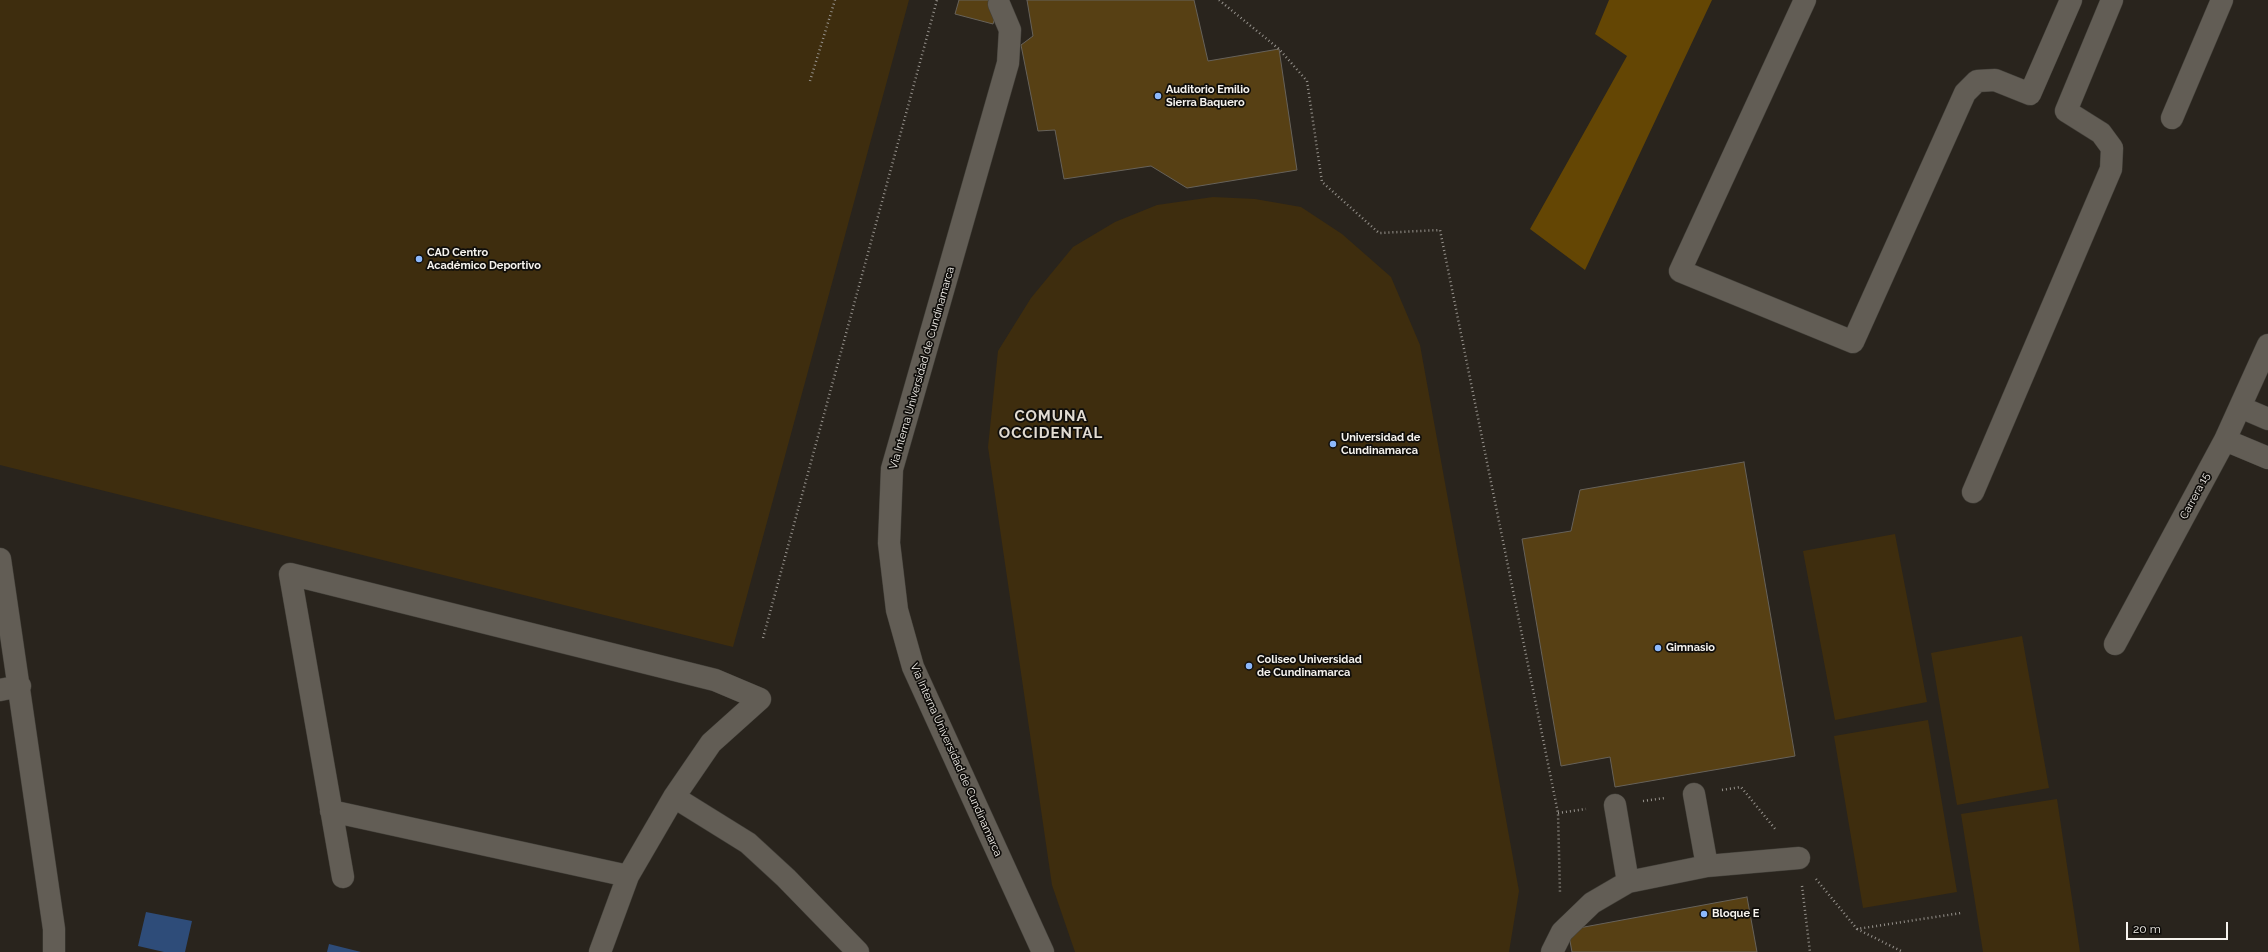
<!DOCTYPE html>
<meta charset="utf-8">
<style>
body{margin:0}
#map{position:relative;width:2268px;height:952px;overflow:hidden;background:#29241d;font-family:Raleway,sans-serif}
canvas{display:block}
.scale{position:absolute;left:2126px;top:922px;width:102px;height:18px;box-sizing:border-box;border:2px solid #f6f3ee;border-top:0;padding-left:5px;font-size:12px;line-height:14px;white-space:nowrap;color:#f6f3ee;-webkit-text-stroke:3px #100e0b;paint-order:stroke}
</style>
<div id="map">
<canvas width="2268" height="952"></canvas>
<div class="scale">20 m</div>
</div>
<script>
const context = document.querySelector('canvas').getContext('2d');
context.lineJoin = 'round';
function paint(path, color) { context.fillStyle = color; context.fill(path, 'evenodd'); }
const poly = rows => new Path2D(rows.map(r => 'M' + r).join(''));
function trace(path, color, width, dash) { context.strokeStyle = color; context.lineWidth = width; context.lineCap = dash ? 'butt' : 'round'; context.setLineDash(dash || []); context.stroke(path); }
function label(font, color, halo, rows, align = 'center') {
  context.font = font + ' Raleway,sans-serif'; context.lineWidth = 3.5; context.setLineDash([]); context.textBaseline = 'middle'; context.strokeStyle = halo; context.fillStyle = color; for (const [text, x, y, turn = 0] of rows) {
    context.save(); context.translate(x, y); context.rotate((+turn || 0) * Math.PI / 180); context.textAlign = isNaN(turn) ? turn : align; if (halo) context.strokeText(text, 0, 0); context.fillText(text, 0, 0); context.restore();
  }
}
paint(poly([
 [0,0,909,0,733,647,0,465],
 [1213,197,1255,199,1301,207,1342,234,1391,277,1420,345,1519,891,1509,952,1075,952,1052,885,988,447,998,351,1031,298,1073,247,1115,222,1157,205],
 [1895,534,1927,702,1835,720,1803,551],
 [2022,636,2049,788,1957,805,1931,653],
 [1928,720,1957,892,1863,908,1834,736],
 [2057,799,2080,952,1983,952,1961,814]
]), '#3e2d0e');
paint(poly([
 [1609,0,1712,0,1585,270,1530,229,1627,56,1595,34]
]), '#644604');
paint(poly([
 [146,912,192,921,185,952,164,952,138,946],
 [329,944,361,952,327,952]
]), '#2e4c79');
const building = poly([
 [959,0,1000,0,993,24,955,14,959,0],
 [1027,0,1194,0,1208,61,1279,49,1297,170,1187,188,1151,166,1064,179,1055,130,1038,131,1021,45,1033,36,1027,0],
 [1744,462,1795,756,1615,787,1610,757,1561,766,1522,539,1571,531,1580,490,1744,462],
 [1747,897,1757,952,1572,952,1568,930,1747,897]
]);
paint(building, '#574014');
trace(building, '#67625a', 1);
const minor = poly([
 [1805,0,1680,271,1853,342,1965,93,1977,81,1995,80,2030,94,2071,0],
 [999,4,1010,30,1008,63,892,469,889,543,897,610,913,667,1043,952],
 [2172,118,2222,0],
 [2240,407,2268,419],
 [2225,440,2268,458],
 [1973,492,2111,169,2112,148,2101,133,2066,111,2112,0],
 [0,559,54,929,54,952],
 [2115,644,2225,440,2268,345],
 [0,690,20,686],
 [1694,794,1707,866],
 [674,797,748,843,786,878,858,952],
 [1615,805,1628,882],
 [331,811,628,876],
 [343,877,290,574,715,680,760,699,711,743,674,797,628,876,600,952],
 [1552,952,1562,932,1592,903,1628,882,1707,866,1799,858]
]);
trace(minor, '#43403a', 23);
trace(poly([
 [1219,0,1279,49,1307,81,1322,182,1379,233,1440,230,1558,813,1560,893],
 [810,81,835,0],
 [763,638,937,0],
 [1722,790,1741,787,1776,830],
 [1643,801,1665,798],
 [1558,813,1586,809],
 [1816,879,1857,929,1961,913],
 [1802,886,1810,952],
 [1857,929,1903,952]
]), '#96928c', 2.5, [1, 3]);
trace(minor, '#625d55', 22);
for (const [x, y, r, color] of [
 [1158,96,4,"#8db9fc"],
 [419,259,4,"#8db9fc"],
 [1333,444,4,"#8db9fc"],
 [1658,648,4,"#8db9fc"],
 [1249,666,4,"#8db9fc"],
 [1704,914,4,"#8db9fc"]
]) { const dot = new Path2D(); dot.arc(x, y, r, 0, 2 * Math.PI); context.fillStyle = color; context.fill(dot); trace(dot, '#100e0b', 1.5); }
label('bold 11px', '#f6f3ee', '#100e0b', [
 ["Auditorio Emilio",1166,90],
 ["Sierra Baquero",1166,103],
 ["CAD Centro",427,253],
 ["Académico Deportivo",427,266],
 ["Universidad de",1341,438],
 ["Cundinamarca",1341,451],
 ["Gimnasio",1666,648],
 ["Coliseo Universidad",1257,660],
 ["de Cundinamarca",1257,673],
 ["Bloque E",1712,914]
], 'left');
label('11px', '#f6f3ee', '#100e0b', [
 ["Via Interna Universidad de Cundinamarca",922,368,-74],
 ["Carrera 15",2195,496,-62],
 ["Via Interna Universidad de Cundinamarca",956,760,66]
]);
context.letterSpacing = '1px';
label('bold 15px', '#e2dcd3', '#100e0b', [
 ["COMUNA",1051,416],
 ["OCCIDENTAL",1051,433]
]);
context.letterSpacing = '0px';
</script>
